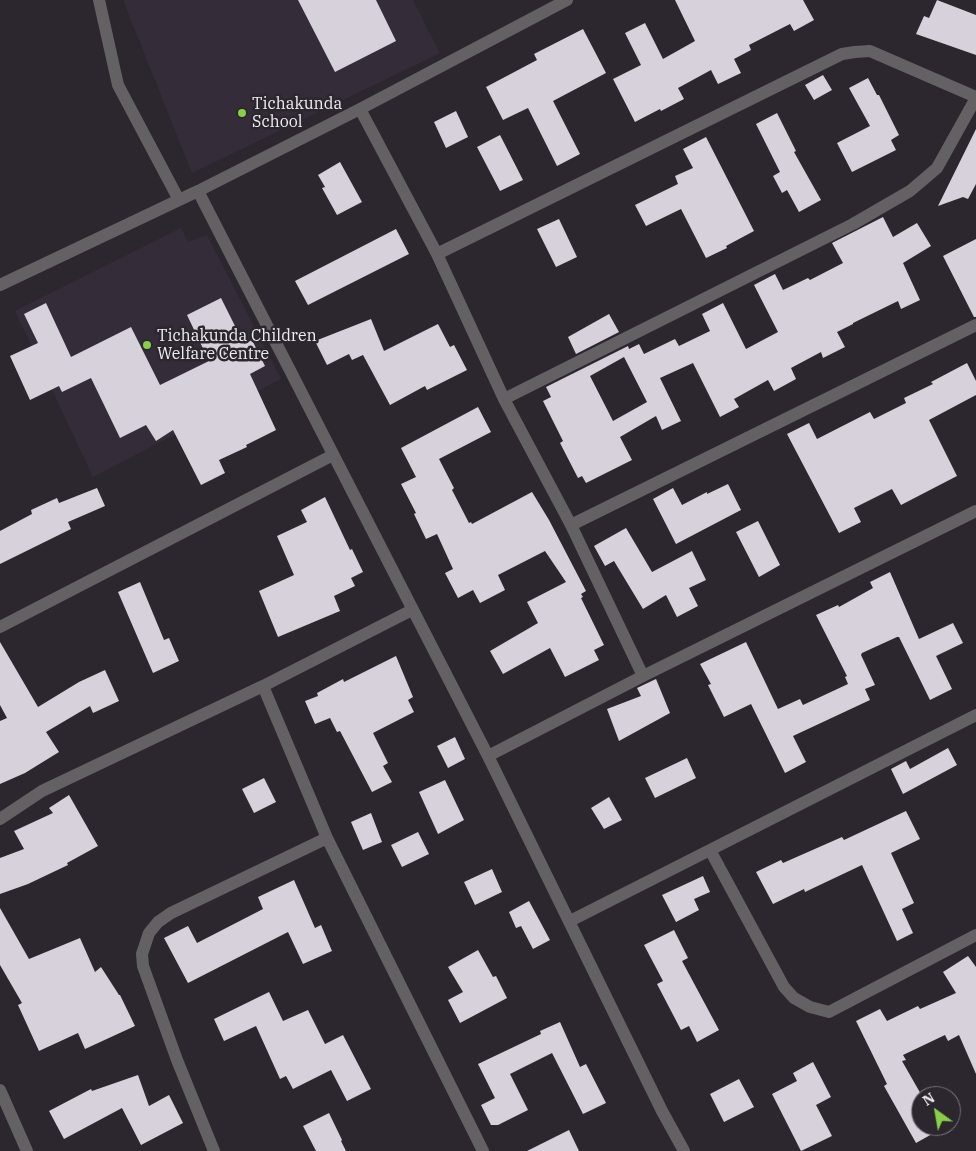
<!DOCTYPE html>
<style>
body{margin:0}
#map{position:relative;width:976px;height:1151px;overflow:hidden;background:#2c272f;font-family:"IBM Plex Serif",serif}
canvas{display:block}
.north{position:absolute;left:911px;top:1086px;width:50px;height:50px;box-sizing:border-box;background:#2c272f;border:1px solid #7a757c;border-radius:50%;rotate:328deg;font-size:14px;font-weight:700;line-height:20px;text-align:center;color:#eeebf0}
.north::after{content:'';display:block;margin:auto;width:18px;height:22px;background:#8ace47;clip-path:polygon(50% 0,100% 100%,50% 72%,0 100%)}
</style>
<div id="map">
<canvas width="976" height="1151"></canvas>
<div class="north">N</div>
</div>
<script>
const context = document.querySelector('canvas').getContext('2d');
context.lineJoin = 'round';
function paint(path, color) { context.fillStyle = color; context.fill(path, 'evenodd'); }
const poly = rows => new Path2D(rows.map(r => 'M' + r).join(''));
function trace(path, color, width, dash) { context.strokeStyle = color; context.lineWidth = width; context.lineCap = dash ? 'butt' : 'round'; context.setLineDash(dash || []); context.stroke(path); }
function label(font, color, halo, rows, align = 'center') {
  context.font = font + ' "IBM Plex Serif",serif'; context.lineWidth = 5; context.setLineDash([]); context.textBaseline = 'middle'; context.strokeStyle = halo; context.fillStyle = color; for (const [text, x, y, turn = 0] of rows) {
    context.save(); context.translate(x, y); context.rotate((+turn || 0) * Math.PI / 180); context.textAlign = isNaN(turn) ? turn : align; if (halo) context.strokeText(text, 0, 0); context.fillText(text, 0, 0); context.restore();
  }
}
paint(poly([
 [123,0,413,0,440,53,192,173],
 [181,228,188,242,207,235,281,379,93,477,15,311]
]), '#352c3a');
paint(poly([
 [298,0,376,0,396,41,335,72],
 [675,0,803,0,814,20,794,31,790,24,749,45,751,50,734,59,741,73,718,84,711,70,678,88,684,99,661,111,660,109,635,122,613,79,641,65,625,33,645,23,663,59,695,41],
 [937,0,976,15,976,55,916,34,924,16,929,18],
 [583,29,606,73,553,101,580,154,557,166,528,108,503,120,486,87,537,60,534,54],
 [823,75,832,90,814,100,805,85],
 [868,78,877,95,879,95,899,135,891,140,896,150,852,172,837,143,870,126,849,88],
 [456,111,468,137,446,148,434,122],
 [777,113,796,151,794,152,821,200,799,212,787,190,782,193,773,176,780,172,756,124],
 [976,129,976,184,968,199,963,197,938,206],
 [500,135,523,180,500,191,477,147],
 [706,137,754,231,726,246,727,248,706,258,681,209,646,226,635,205,678,184,675,176,693,168,683,149],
 [340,162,362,202,337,215,322,188,325,187,318,175],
 [883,217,893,237,917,223,931,246,903,263,920,300,901,309,898,301,853,323,853,324,837,332,845,347,823,358,821,352,791,368,796,379,774,391,768,380,734,399,739,407,720,417,693,363,660,378,681,421,662,430,656,416,620,437,632,460,586,483,582,476,578,478,560,443,563,441,543,401,551,397,546,387,628,346,629,349,639,344,644,354,675,339,679,346,710,331,702,314,723,303,746,349,778,332,754,285,775,274,783,290,808,278,810,280,843,263,832,243],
 [624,357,647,402,613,421,590,376],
 [559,219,577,257,556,267,537,229],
 [396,229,409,254,308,305,295,281],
 [976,239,976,317,974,317,943,256],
 [221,298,244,344,252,340,265,366,250,374,276,430,246,445,247,447,219,460,225,473,201,485,173,430,156,441,146,425,120,438,91,378,62,392,59,386,30,400,10,356,38,343,24,314,46,303,71,357,131,327,160,385,209,361,187,315],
 [609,314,619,332,576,354,568,337],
 [371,319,384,351,438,324,450,347,454,345,467,370,427,390,425,386,390,405,363,355,352,360,349,354,327,365,315,341],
 [967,363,976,381,976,395,929,420,957,476,901,505,892,489,854,508,861,522,839,533,787,434,809,423,817,439,870,412,874,419,906,403,904,398,933,384,931,382],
 [478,407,491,432,439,459,454,488,452,490,469,523,471,522,472,524,532,492,549,520,586,591,581,594,583,597,581,598,604,645,594,650,599,660,565,677,550,648,503,674,490,651,538,623,527,602,566,582,545,551,498,575,505,590,480,603,473,590,458,598,445,573,453,569,437,534,426,539,414,514,416,513,401,484,416,477,401,448],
 [728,484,741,510,676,544,653,499,673,488,682,505,707,492,707,494],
 [97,488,105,506,68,522,71,529,0,564,0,531,32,514,31,510,57,498,59,503],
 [325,497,350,550,352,549,363,572,351,578,355,586,334,596,340,611,278,637,259,591,294,575,277,536,307,522,301,510],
 [758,521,780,565,759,577,736,532],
 [626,528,652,572,692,551,706,580,689,588,698,606,677,617,666,595,643,609,614,561,605,566,594,546],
 [890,572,919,639,953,623,963,643,936,656,952,689,930,700,899,637,897,637,862,653,861,655,875,685,865,689,870,700,793,736,806,762,785,773,751,704,724,717,708,685,711,684,700,664,746,642,778,709,800,699,803,705,848,684,845,677,847,676,816,615,838,605,839,607,873,588,870,582],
 [140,582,164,640,169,638,179,661,153,673,118,592],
 [0,642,38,707,79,682,105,670,119,701,93,713,90,706,46,732,59,752,25,773,0,784,0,721,7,718,0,705],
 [396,656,413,697,408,700,414,712,373,733,388,763,383,766,392,782,372,792,340,731,337,732,330,718,315,724,305,701,318,696,317,693,343,679,344,682],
 [656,679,670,713,619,741,607,709,641,696,637,688],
 [455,737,465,759,448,768,437,746],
 [948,748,957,765,903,794,891,769,906,761,910,769],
 [687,758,696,778,655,798,645,778],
 [264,778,276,802,254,813,242,789],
 [445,780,464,820,438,834,419,792],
 [69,795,98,846,67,863,68,865,28,884,0,894,0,858,24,849,14,831,53,813,49,808],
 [609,797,622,820,604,829,591,808],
 [906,811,920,839,891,853,914,903,902,909,913,933,897,941,862,865,805,892,804,889,773,904,756,872,781,860,783,863,842,837,844,840],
 [371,813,382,842,363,850,351,822],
 [418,832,429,854,402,867,391,845],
 [492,869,502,892,475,905,464,882],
 [703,876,710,892,694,899,699,910,676,922,662,895],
 [294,880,315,928,321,925,332,951,303,964,288,932,188,983,164,938,188,926,197,943,263,909,258,897],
 [529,901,550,940,533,949,521,926,516,928,509,912],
 [0,908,29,959,80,938,95,972,101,967,119,995,120,995,135,1026,85,1049,78,1033,39,1051,18,1005,22,1003,0,965],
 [674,930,688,958,682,961,719,1030,697,1042,689,1026,681,1030,657,984,663,981,644,945],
 [478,950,493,977,496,976,507,998,460,1023,448,1000,463,992,448,967],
 [968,956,976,967,976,1074,959,1035,948,1041,945,1035,903,1055,906,1060,902,1061,922,1096,921,1126,939,1126,941,1129,916,1143,884,1086,887,1084,856,1021,880,1009,887,1021,918,1006,920,1009,956,993,943,972],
 [269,992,283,1021,308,1010,325,1044,343,1035,371,1089,347,1101,331,1070,293,1089,286,1076,280,1079,256,1026,224,1041,214,1019],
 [560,1022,580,1067,586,1064,606,1103,583,1114,552,1053,510,1074,528,1110,498,1125,491,1125,481,1105,495,1098,478,1064,541,1034,540,1031],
 [813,1062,831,1097,816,1105,832,1136,801,1151,772,1094,797,1081,793,1073],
 [138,1075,149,1106,169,1095,183,1123,141,1145,122,1108,64,1139,49,1111,91,1089,92,1091],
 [739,1079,754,1107,724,1122,710,1094],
 [329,1113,342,1140,341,1141,346,1151,316,1151,303,1126],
 [569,1130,579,1151,527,1151]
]), '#d7d1dc');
trace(poly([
 [99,0,118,85,179,200],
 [360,109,437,254,504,399,571,525,643,676],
 [198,191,488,756,662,1111,684,1151],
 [437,254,842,54,855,52,870,51,976,97],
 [0,285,198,191,360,109,567,0],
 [504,399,853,224,910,191,937,168,976,98],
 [571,525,976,325],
 [0,627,333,455],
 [263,686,327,838,483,1151],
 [488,756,643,676,976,511],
 [0,819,42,791,263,686,412,610],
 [710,850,784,987,794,998,810,1007,829,1012,976,935],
 [570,921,976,715],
 [0,1090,27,1151],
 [214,1151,177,1060,143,966,142,954,149,933,158,922,171,913,327,838]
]), '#646165', 12);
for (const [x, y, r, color] of [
 [242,113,5,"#8ace47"],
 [147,345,5,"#8ace47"]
]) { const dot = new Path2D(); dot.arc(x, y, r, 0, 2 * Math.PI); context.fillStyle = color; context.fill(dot); trace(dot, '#2c272f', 2); }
label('16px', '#eeebf0', '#2c272f', [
 ["Tichakunda",252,104],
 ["School",252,122],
 ["Tichakunda Children",157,336],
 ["Welfare Centre",157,354]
], 'left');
</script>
